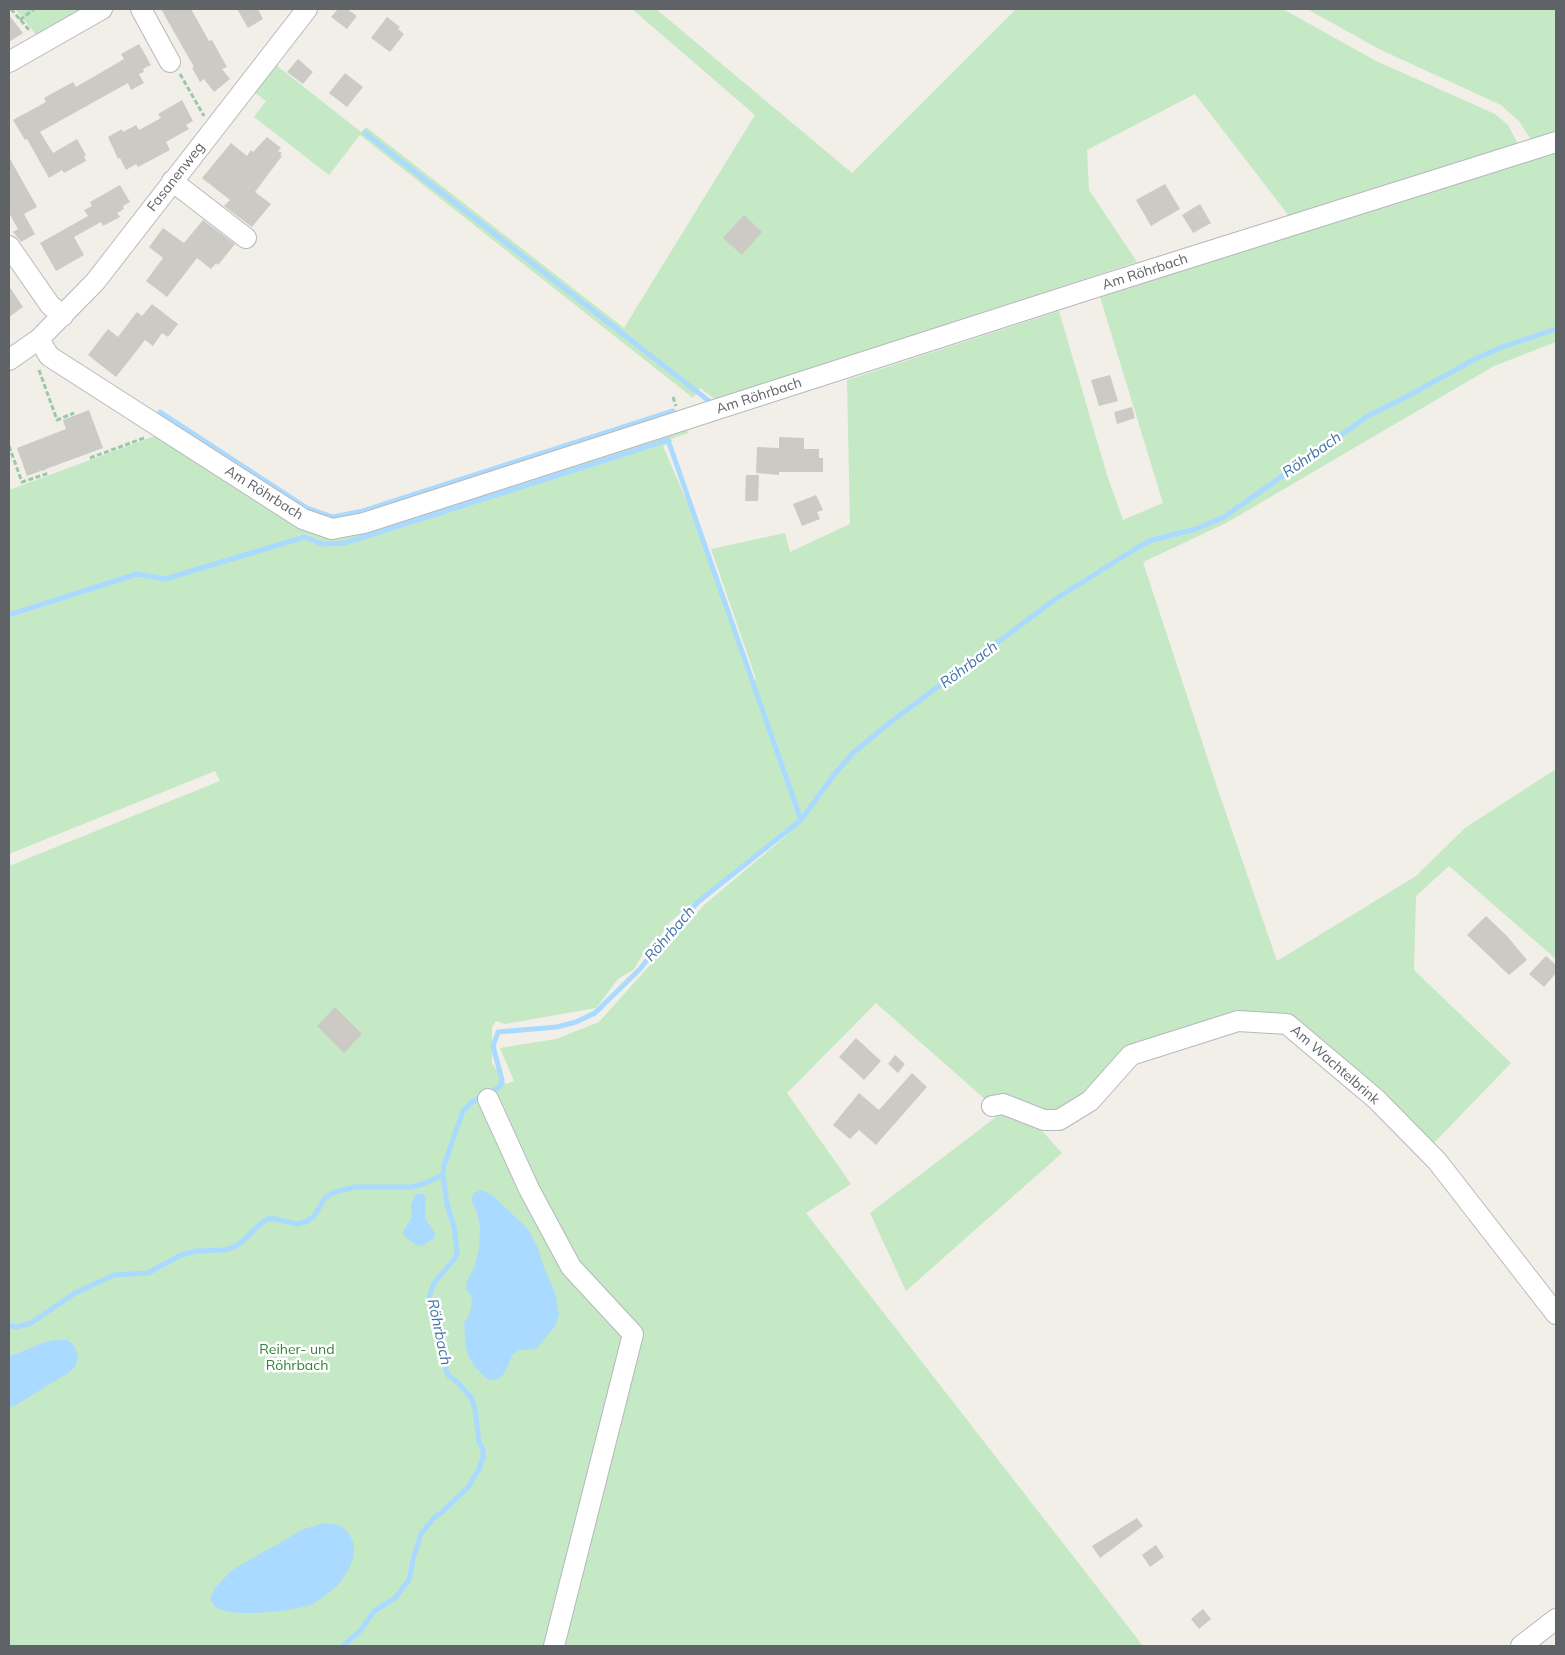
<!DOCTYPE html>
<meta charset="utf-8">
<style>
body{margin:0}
#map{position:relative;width:1565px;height:1655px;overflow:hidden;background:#f1efe8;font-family:Mulish,sans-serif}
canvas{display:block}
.frame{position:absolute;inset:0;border:10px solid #5f6368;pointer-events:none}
</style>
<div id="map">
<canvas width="1565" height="1655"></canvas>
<div class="frame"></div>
</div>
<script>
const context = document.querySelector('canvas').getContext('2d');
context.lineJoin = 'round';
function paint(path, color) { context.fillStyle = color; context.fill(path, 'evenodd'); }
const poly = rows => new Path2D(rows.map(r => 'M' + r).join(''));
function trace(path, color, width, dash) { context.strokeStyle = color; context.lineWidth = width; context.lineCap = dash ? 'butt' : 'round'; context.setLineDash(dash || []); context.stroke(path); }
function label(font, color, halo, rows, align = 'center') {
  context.font = font + ' Mulish,sans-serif'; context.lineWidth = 5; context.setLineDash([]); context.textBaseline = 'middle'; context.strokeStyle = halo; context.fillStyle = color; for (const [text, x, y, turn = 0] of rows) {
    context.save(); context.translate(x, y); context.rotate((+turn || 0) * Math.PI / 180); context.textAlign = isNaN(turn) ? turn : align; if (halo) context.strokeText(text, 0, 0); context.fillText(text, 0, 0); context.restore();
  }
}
paint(poly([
 [15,9,90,9,39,38],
 [632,9,656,9,852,173,1016,9,1283,9,1376,61,1495,114,1508,125,1518,144,1289,216,1195,94,1087,150,1089,190,1137,262,715,399,700,388,693,398,360,135,329,175,254,117,266,101,254,92,276,65,361,132,366,127,624,328,755,115],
 [1307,9,1556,9,1556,132,1531,140,1519,121,1501,105,1379,49],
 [1556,151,1556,342,1494,366,1226,523,1143,562,1217,787,1277,961,1416,876,1465,828,1556,769,1556,959,1449,866,1416,896,1414,970,1511,1063,1432,1145,1381,1093,1335,1052,1291,1018,1128,1050,1088,1097,1058,1115,988,1102,876,1003,787,1093,851,1184,806,1213,1143,1646,9,1646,9,866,220,781,215,771,9,854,9,618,137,576,151,579,152,574,136,572,9,613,9,490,155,436,288,520,332,536,687,427,688,433,671,439,672,442,663,446,694,518,752,682,756,679,711,549,785,533,790,552,850,524,847,380,1059,311,1107,475,1123,520,1163,503,1100,297],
 [793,830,704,905,599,1022,556,1039,500,1048,514,1081,506,1084,492,1063,492,1027,496,1021,505,1024,596,1008,618,979,634,969,644,952,653,947,670,922,688,907],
 [1000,1114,1034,1122,1062,1153,906,1291,870,1213]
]), '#c5e8c5');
paint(poly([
 [481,1190,492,1195,528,1229,537,1246,544,1268,555,1292,559,1315,555,1326,536,1349,520,1350,513,1354,504,1374,496,1380,488,1380,475,1367,469,1357,466,1346,464,1323,469,1315,472,1304,471,1295,466,1289,467,1281,475,1266,479,1248,480,1228,477,1213,471,1199,474,1193],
 [418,1194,423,1194,426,1198,425,1219,435,1233,434,1238,422,1246,416,1245,405,1237,403,1232,412,1217,411,1205,415,1195],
 [56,1340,68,1340,75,1347,78,1357,75,1367,68,1373,16,1405,9,1407,9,1357,42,1343],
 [325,1523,339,1525,349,1533,354,1545,353,1558,348,1571,338,1585,323,1597,311,1605,298,1608,281,1611,256,1613,237,1613,222,1610,215,1607,210,1599,214,1589,232,1570,304,1529]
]), '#aadaff');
trace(poly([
 [365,133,709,401],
 [160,412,307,508,333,517,363,511,673,411],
 [9,615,137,574,165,579,305,537,322,544,345,543,668,440,801,820],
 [491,1093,501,1085,502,1080,493,1046,498,1032,557,1027,576,1022,595,1013,640,969,666,936,698,902,801,820,833,776,853,753,888,724,1057,598,1137,548,1152,540,1196,529,1224,517,1368,416,1404,398,1479,357,1505,346,1556,329],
 [9,1326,17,1327,31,1323,75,1293,114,1275,148,1273,179,1256,195,1251,224,1250,234,1247,243,1241,260,1224,270,1218,297,1224,306,1222,314,1216,325,1198,334,1192,355,1187,411,1187,423,1184,443,1175],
 [343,1646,361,1630,374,1611,395,1598,409,1580,414,1555,421,1534,434,1518,442,1512,469,1486,479,1469,483,1458,483,1450,479,1442,475,1409,472,1399,458,1383,448,1375,444,1364,438,1321,433,1311,429,1297,434,1283,456,1257,457,1249,454,1227,447,1204,443,1175,444,1165,463,1111,472,1102,482,1096]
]), '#aadaff', 5);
paint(poly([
 [161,9,191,9,209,41,212,40,227,67,222,69,230,79,214,92,204,79,200,82,192,68,194,67],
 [237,9,258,9,263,19,248,28],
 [338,9,347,9,357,16,347,29,331,17],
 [9,15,23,33,9,42],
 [387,17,400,27,398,29,404,34,390,52,371,38],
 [139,44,151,65,143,69,144,72,139,74,144,83,131,90,128,83,40,132,53,153,77,139,86,155,84,156,86,161,64,173,62,170,49,178,27,139,25,140,13,120,46,102,44,98,73,82,76,87,124,59,121,54],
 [298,59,313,72,303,84,287,72],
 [345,73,363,87,347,107,329,93],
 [182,100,193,121,186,125,189,129,166,142,170,150,138,167,136,164,126,170,120,158,118,159,108,137,122,129,123,132,136,125,139,130,161,118,158,114],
 [267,137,281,148,278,151,282,153,280,155,282,156,255,192,271,204,252,227,224,206,230,200,202,178,231,143,247,156,251,150,253,152],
 [9,157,37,207,24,214,35,234,21,242,13,232,18,229,9,213],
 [1165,184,1180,209,1151,226,1136,200],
 [120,185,130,202,123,206,124,209,117,213,120,217,103,226,101,222,74,237,84,255,56,271,40,243,88,216,84,210,92,206,90,202],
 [1200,204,1211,223,1193,233,1182,215],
 [744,215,762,232,742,255,723,238],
 [203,220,235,244,218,265,216,263,211,269,197,258,167,297,146,281,163,258,149,247,163,228,184,243],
 [9,286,23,307,9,317],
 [152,304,178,324,168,337,162,333,153,346,145,340,116,377,88,355,108,329,118,337,137,312,142,316],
 [1110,375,1118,401,1099,406,1091,380],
 [1132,407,1135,418,1117,424,1114,412],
 [89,410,103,448,27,476,17,448,66,429,63,420],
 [779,437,804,438,804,449,819,449,819,458,823,458,823,472,779,472,779,475,756,473,757,447,779,448],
 [746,475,759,475,758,501,745,501],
 [816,495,823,510,817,512,820,519,802,526,793,504],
 [1486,916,1507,936,1527,960,1509,975,1467,935],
 [1546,956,1556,965,1556,973,1544,987,1529,974],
 [335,1007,362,1034,344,1053,317,1026],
 [856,1038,881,1061,864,1080,839,1057],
 [895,1055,905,1064,898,1073,888,1064],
 [912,1073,927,1087,876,1145,859,1130,850,1139,833,1125,859,1093,879,1110],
 [1137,1518,1143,1526,1100,1558,1092,1546],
 [1156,1545,1164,1557,1150,1567,1142,1555],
 [1203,1609,1211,1619,1199,1629,1191,1619]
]), '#cccac5');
const minor = poly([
 [141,9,170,62],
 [9,62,102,9],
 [172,181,246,238],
 [9,246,50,305,63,316],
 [39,339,49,356,303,519,332,529,364,523,1090,289,1556,142],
 [9,360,39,339,95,282,307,9],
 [488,1099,529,1189,571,1267,633,1334,554,1646],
 [992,1106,1003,1104,1044,1120,1059,1120,1090,1101,1131,1055,1238,1021,1287,1024,1376,1099,1437,1161,1556,1314],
 [1521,1646,1556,1619]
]);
trace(minor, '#b5b8bc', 22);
trace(poly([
 [11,9,30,31],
 [20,20,34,9],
 [180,74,204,116],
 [39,370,57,420,74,413],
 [673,397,676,406],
 [9,446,22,482,46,474,44,470],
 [90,458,144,438]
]), '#9cc7a9', 3, [5, 2.5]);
trace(minor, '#fff', 20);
label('14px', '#5f6368', '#fff', [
 ["Fasanenweg",176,177,-52],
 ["Am Röhrbach",1145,272,-18],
 ["Am Röhrbach",759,396,-18],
 ["Am Röhrbach",264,493,32],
 ["Am Wachtelbrink",1335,1065,41]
]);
label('14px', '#348238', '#fff', [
 ["Reiher- und",297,1350],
 ["Röhrbach",297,1366]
]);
label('italic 15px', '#4174aa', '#fff', [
 ["Röhrbach",1312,455,-35],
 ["Röhrbach",969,665,-37],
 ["Röhrbach",670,934,-49],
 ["Röhrbach",439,1332,78]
]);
</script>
